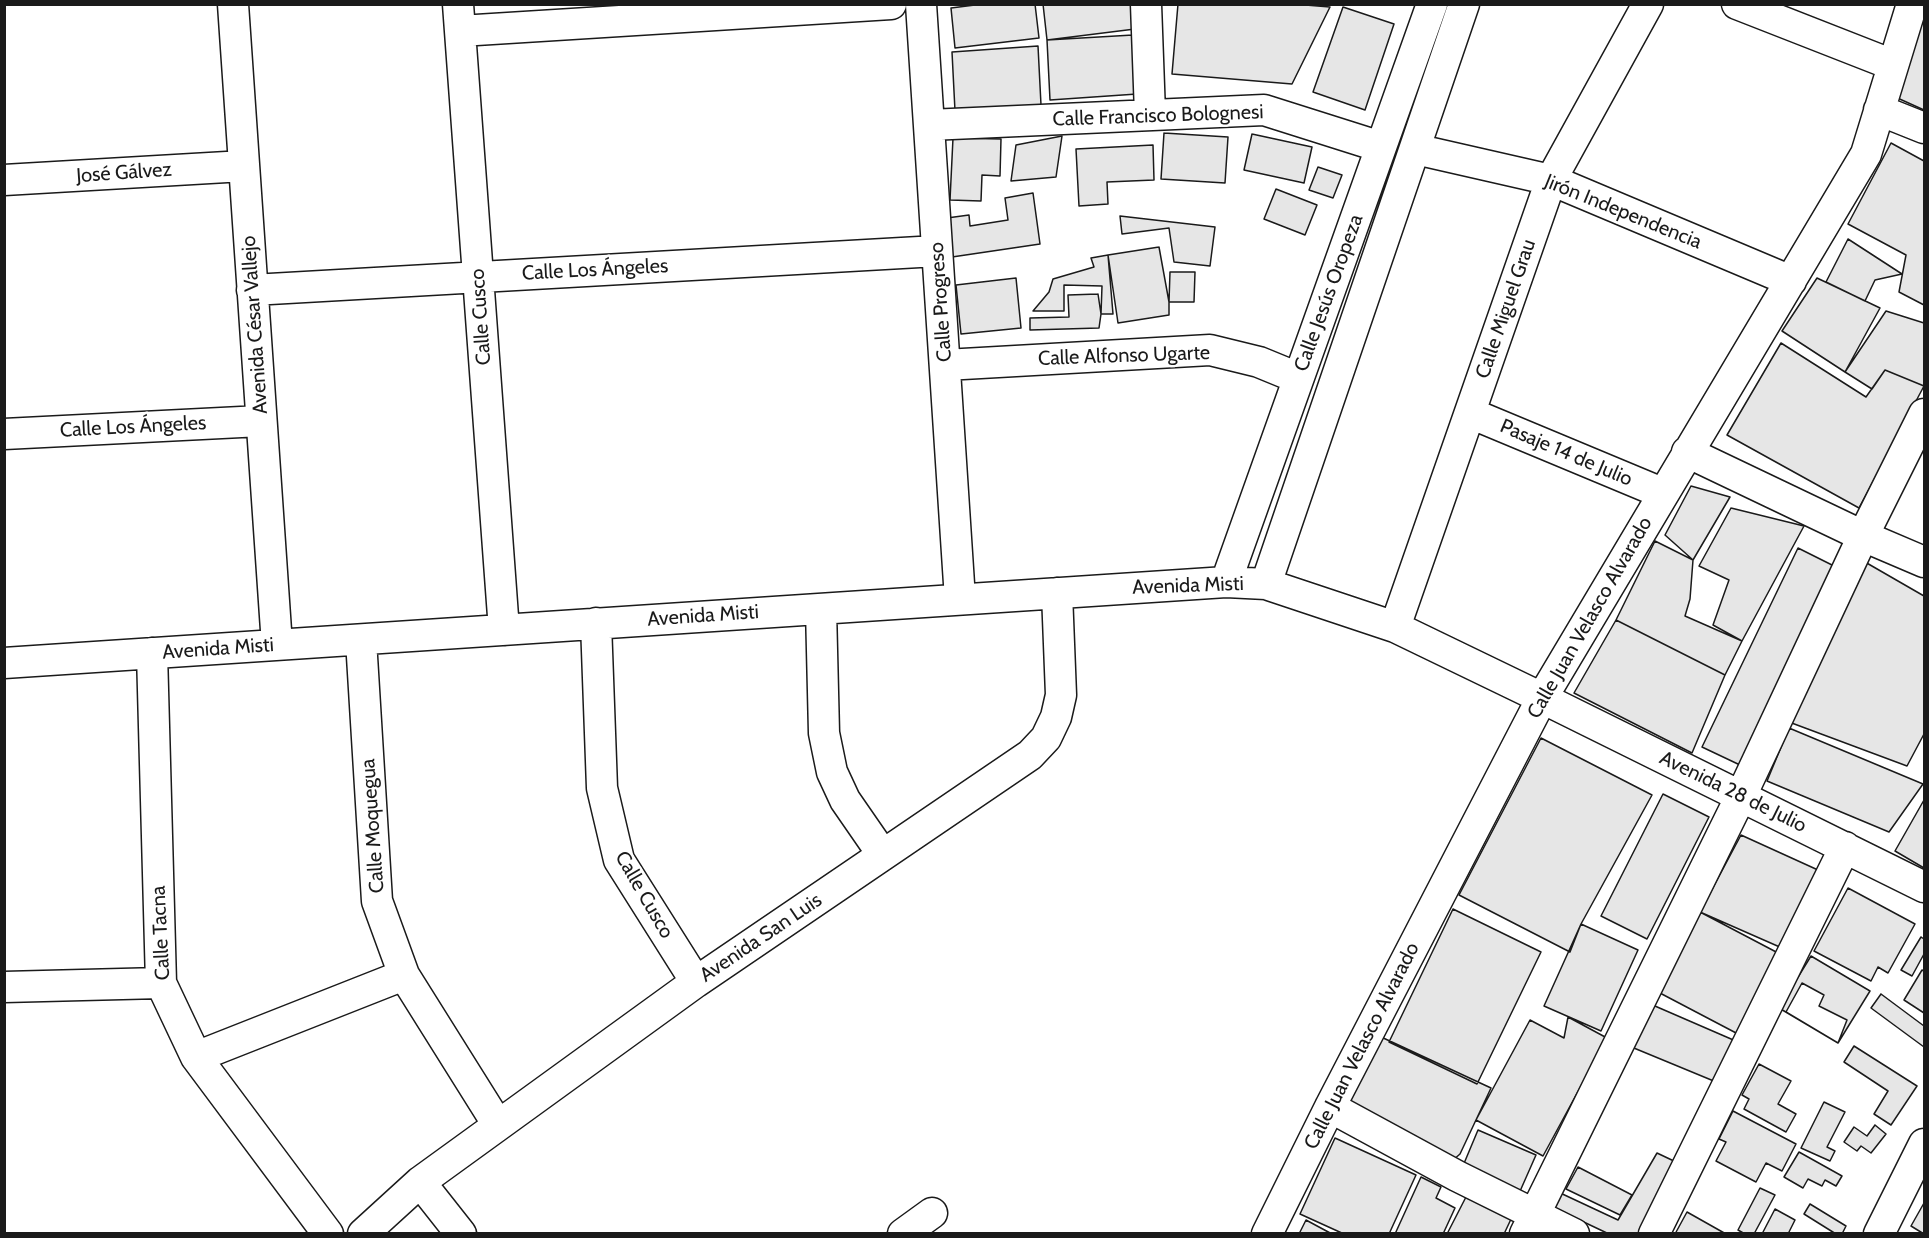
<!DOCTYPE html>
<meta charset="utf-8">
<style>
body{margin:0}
#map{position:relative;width:1929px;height:1238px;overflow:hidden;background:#fff;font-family:Cabin,sans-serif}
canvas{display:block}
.frame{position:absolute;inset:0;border:6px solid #1a1a1a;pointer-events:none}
</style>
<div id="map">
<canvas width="1929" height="1238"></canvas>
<div class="frame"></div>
</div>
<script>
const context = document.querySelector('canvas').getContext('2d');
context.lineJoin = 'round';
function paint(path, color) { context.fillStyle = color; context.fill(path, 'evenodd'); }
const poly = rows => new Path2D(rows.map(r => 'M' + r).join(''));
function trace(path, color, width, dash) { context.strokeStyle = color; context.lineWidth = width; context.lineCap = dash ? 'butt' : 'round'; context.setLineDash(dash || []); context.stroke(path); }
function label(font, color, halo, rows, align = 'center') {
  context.font = font + ' Cabin,sans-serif'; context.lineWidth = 4.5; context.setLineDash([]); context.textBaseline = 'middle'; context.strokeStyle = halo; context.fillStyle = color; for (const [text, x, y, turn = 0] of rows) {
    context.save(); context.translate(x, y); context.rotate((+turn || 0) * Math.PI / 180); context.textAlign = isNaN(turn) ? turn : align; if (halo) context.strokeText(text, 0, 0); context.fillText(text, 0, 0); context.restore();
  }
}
const building = poly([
 [983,4,1035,4,1039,38,955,48,951,8,983,4],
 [1043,4,1132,4,1135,29,1047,40,1043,4],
 [1178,4,1293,4,1330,7,1292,84,1172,74,1178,4],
 [1343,7,1394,24,1365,110,1313,92,1343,7],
 [1920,17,1924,18,1924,110,1893,96,1920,17],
 [1133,35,1137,94,1050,100,1047,40,1133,35],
 [1038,46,1041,105,955,111,952,52,1038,46],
 [1164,133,1228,137,1225,183,1161,179,1164,133],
 [1252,134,1312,147,1304,183,1244,170,1252,134],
 [1062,136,1056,177,1011,181,1016,145,1062,136],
 [953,138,1001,139,1000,176,982,175,981,201,950,200,953,138],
 [1891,143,1924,161,1924,305,1899,292,1906,255,1848,224,1891,143],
 [1153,145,1154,180,1107,182,1108,204,1079,206,1076,149,1153,145],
 [1318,167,1342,175,1333,198,1309,190,1318,167],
 [1276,189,1317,205,1305,235,1264,219,1276,189],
 [1033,193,1040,244,952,257,947,218,969,215,970,226,1008,220,1005,198,1033,193],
 [1120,216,1215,227,1210,266,1174,262,1169,228,1122,234,1120,216],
 [1848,239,1902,274,1875,280,1865,301,1826,282,1848,239],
 [1159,247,1169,302,1169,315,1118,323,1108,255,1159,247],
 [1108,255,1113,314,1101,314,1102,286,1064,285,1064,311,1033,311,1049,292,1053,279,1094,267,1091,258,1108,255],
 [1170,272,1195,272,1194,302,1169,302,1170,272],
 [1016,278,1021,328,961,334,956,285,1016,278],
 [1817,278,1880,308,1845,372,1782,331,1817,278],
 [1098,294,1101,314,1099,328,1030,330,1030,318,1069,317,1068,295,1098,294],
 [1886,311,1924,323,1924,386,1885,370,1872,389,1845,372,1886,311],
 [1781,343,1866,397,1885,370,1924,386,1859,508,1727,435,1781,343],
 [1691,486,1730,497,1693,560,1665,535,1691,486],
 [1731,508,1804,526,1742,641,1713,625,1729,580,1699,566,1731,508],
 [1655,541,1693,560,1690,599,1685,616,1742,641,1725,675,1616,620,1655,541],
 [1798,548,1836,567,1740,765,1702,747,1798,548],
 [1865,562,1924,596,1924,734,1907,766,1789,722,1865,562],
 [1616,620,1725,675,1692,753,1574,693,1616,620],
 [1789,728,1923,784,1889,832,1767,781,1789,728],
 [1541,738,1652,795,1581,924,1570,952,1459,895,1541,738],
 [1663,794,1709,817,1647,939,1601,916,1663,794],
 [1924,800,1924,868,1895,851,1924,800],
 [1741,835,1818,870,1782,948,1700,912,1741,835],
 [1848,888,1915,924,1888,973,1878,967,1871,981,1814,951,1848,888],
 [1453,909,1541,952,1477,1084,1389,1042,1453,909],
 [1700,912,1780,954,1738,1034,1658,992,1700,912],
 [1581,924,1638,950,1601,1031,1544,1006,1581,924],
 [1921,937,1924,939,1924,954,1912,976,1901,970,1921,937],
 [1811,956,1870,991,1838,1043,1779,1008,1811,956],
 [1922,970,1924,971,1924,1013,1904,1000,1922,970],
 [1802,983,1824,995,1819,1006,1847,1020,1838,1043,1786,1012,1802,983],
 [1881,994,1924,1026,1924,1047,1871,1008,1881,994],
 [1648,1003,1738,1042,1721,1084,1629,1046,1648,1003],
 [1568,1017,1607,1038,1543,1156,1476,1120,1530,1020,1564,1038,1568,1017],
 [1379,1036,1491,1088,1460,1154,1452,1161,1344,1111,1379,1036],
 [1854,1046,1917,1086,1891,1125,1874,1114,1888,1091,1844,1062,1854,1046],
 [1759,1064,1791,1081,1778,1104,1796,1114,1786,1132,1744,1109,1749,1099,1742,1095,1759,1064],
 [1824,1102,1845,1112,1827,1147,1835,1151,1830,1161,1801,1148,1824,1102],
 [1733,1111,1796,1144,1782,1171,1766,1163,1756,1182,1716,1161,1726,1142,1719,1139,1733,1111],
 [1875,1125,1886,1134,1871,1153,1861,1146,1857,1151,1844,1142,1854,1127,1867,1136,1875,1125],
 [1478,1130,1536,1155,1517,1198,1460,1173,1478,1130],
 [1335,1138,1416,1175,1389,1234,1344,1234,1300,1214,1335,1138],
 [1799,1152,1842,1176,1836,1186,1825,1180,1822,1186,1808,1179,1803,1188,1784,1177,1799,1152],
 [1657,1153,1676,1162,1641,1234,1609,1234,1550,1206,1556,1191,1618,1220,1657,1153],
 [1578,1167,1632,1195,1620,1215,1566,1189,1578,1167],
 [1421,1177,1441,1187,1436,1198,1455,1208,1443,1234,1395,1234,1421,1177],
 [1760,1188,1775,1195,1754,1234,1745,1234,1738,1230,1760,1188],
 [1467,1195,1512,1217,1504,1234,1447,1234,1467,1195],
 [1924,1203,1924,1234,1911,1226,1924,1203],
 [1810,1204,1846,1226,1842,1234,1836,1234,1804,1214,1810,1204],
 [1775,1209,1795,1220,1788,1234,1762,1234,1775,1209],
 [1687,1212,1726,1234,1675,1234,1687,1212],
 [1306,1220,1332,1234,1299,1234,1306,1220]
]);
paint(building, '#e6e6e6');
trace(building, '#1a1a1a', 1.5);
const minor = poly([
 [233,4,277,645],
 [458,4,504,630],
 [921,4,960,599],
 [1146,4,1150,114],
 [1737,4,1893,65],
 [460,31,891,4],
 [1879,110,1924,128],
 [929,125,1264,110,1381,147],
 [1415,149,1551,180,1791,281],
 [4,180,244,166],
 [252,290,937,251],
 [945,365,1210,350,1259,362,1298,378],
 [1470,413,1662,493],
 [4,434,261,421],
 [1687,452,1863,536,1924,562],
 [1226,582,1432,4],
 [1266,584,1464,4],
 [821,609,824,733,832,772,845,800,883,855],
 [596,623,602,788,619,860,696,982],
 [1395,627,1551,180,1648,4],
 [361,640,377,901,404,975,498,1125],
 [152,653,161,983,196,1057,328,1234],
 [4,663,1226,582,1266,584,1395,627,1542,698,1924,887],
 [4,987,161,983],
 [196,1057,404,975],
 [1330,1107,1457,1176,1574,1234],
 [420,1182,461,1234],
 [363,1234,420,1182,696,982,1030,755,1046,738,1056,717,1061,695,1057,593],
 [903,1234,932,1213],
 [1267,1234,1330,1107,1542,698,1866,154,1912,4],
 [1525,1234,1741,796,1863,536,1924,414],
 [1654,1234,1845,847],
 [1879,1234,1924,1144]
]);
trace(minor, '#1a1a1a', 33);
trace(minor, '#fff', 30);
label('20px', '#1a1a1a', '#fff', [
 ["Calle Francisco Bolognesi",1158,116,-2],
 ["José Gálvez",124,173,-4],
 ["Jirón Independencia",1623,212,22],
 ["Calle Los Ángeles",595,270,-3],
 ["Calle Jesús Oropeza",1329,293,-70],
 ["Calle Progreso",941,302,-94],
 ["Calle Miguel Grau",1506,309,-71],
 ["Calle Cusco",481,317,-94],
 ["Avenida César Vallejo",255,325,-94],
 ["Calle Alfonso Ugarte",1124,356,-2],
 ["Calle Los Ángeles",133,427,-3],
 ["Pasaje 14 de Julio",1566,453,23],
 ["Avenida Misti",1188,586,-2],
 ["Avenida Misti",703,616,-4],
 ["Calle Juan Velasco Alvarado",1590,618,-60],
 ["Avenida Misti",218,649,-4],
 ["Avenida 28 de Julio",1733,792,26],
 ["Calle Moquegua",373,826,-94],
 ["Calle Cusco",644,895,60],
 ["Calle Tacna",161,933,-93],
 ["Avenida San Luis",761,938,-34],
 ["Calle Juan Velasco Alvarado",1362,1046,-63]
]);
</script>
